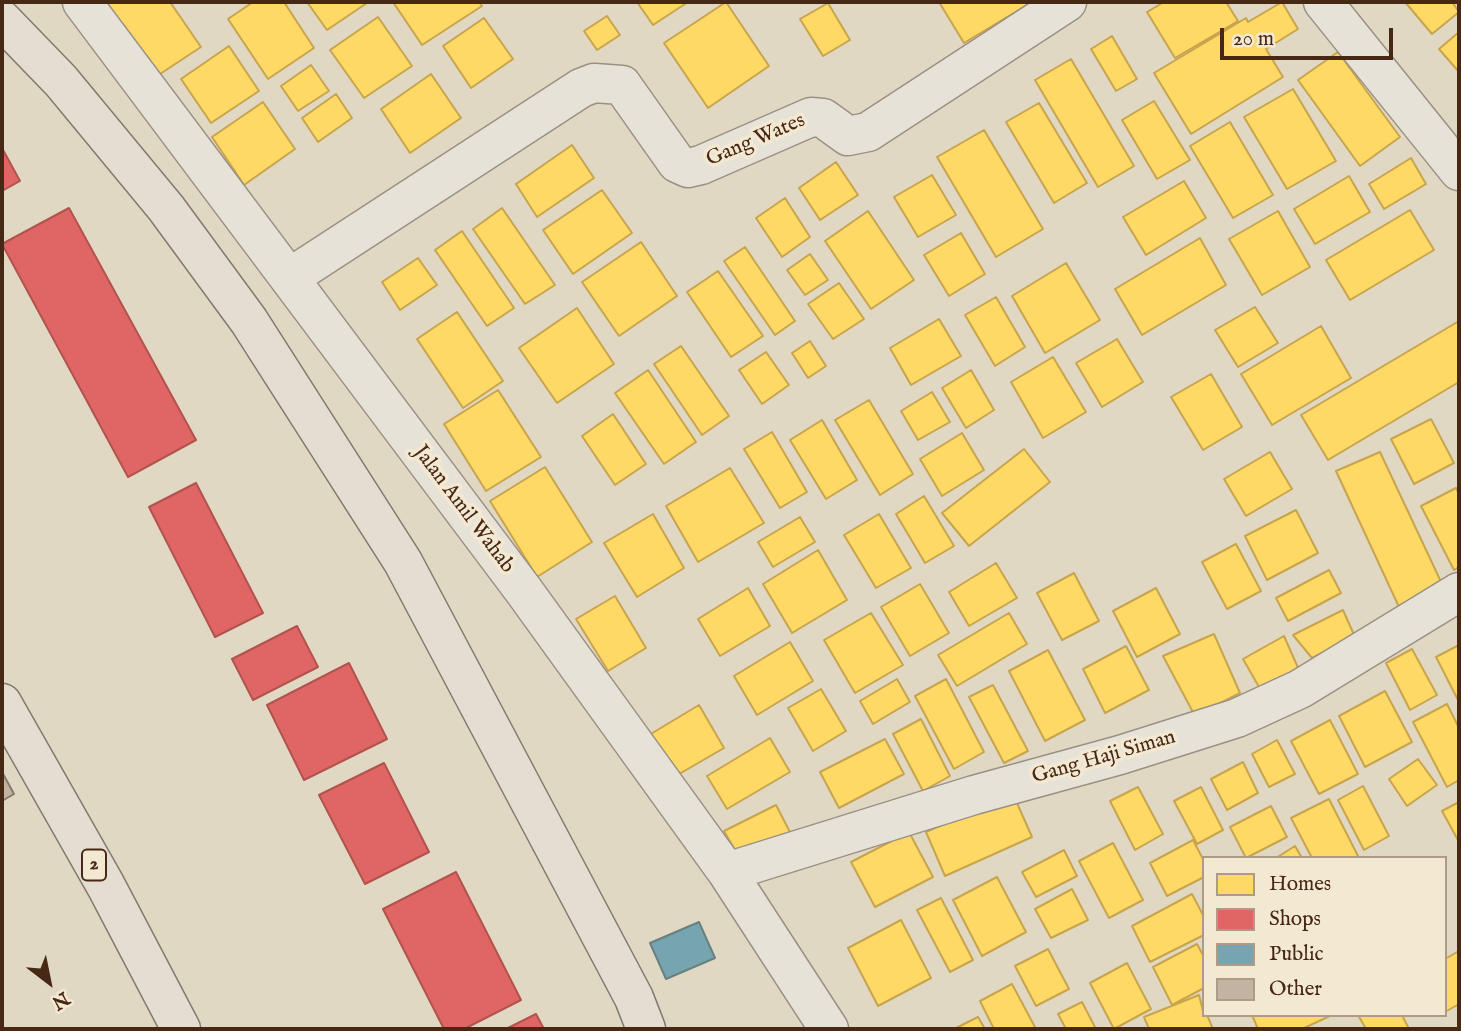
<!DOCTYPE html>
<style>
body{margin:0}
#map{position:relative;width:1461px;height:1031px;overflow:hidden;background:#e1d8c4;font-family:"IM FELL English",serif}
canvas{display:block}
.frame{position:absolute;inset:0;border:4px solid #472814;pointer-events:none}
.legend{position:absolute;left:1202px;top:856px;width:245px;height:161px;box-sizing:border-box;background:#f3e8d1;border:2px solid #ae9b85;margin:0;padding:9px 12px;list-style:none;font-size:21px;color:#472814}
.legend li{display:flex;align-items:center;gap:14px;height:35px}
.legend b{width:35px;border:2px solid #ae9b85}
.north{position:absolute;left:14px;top:947px;width:70px;height:70px;-webkit-text-stroke:5px #f3e8d1;paint-order:stroke;rotate:148deg;font-size:19px;font-weight:700;line-height:28px;text-align:center;color:#472814}
.north::after{content:'';display:block;margin:auto;width:24px;height:32px;background:#472814;clip-path:polygon(50% 0,100% 100%,50% 72%,0 100%)}
.scale{position:absolute;left:1220px;top:28px;width:173px;height:32px;box-sizing:border-box;border:4px solid #472814;border-top:0;padding-left:9px;font-size:21px;line-height:24px;white-space:nowrap;color:#472814;-webkit-text-stroke:5px #f3e8d1;paint-order:stroke}
</style>
<div id="map">
<canvas width="1461" height="1031"></canvas>
<div class="frame"></div>
<ul class="legend">
<li><b style="height:19px;background:#ffd966"></b>Homes</li>
<li><b style="height:19px;background:#e06666"></b>Shops</li>
<li><b style="height:19px;background:#76a5af"></b>Public</li>
<li><b style="height:19px;background:#c3b3a2"></b>Other</li>
</ul>
<div class="north">N</div>
<div class="scale">20 m</div>
</div>
<script>
const context = document.querySelector('canvas').getContext('2d');
context.lineJoin = 'round';
function paint(path, color) { context.fillStyle = color; context.fill(path, 'evenodd'); }
const poly = rows => new Path2D(rows.map(r => 'M' + r).join(''));
function trace(path, color, width, dash) { context.strokeStyle = color; context.lineWidth = width; context.lineCap = dash ? 'butt' : 'round'; context.setLineDash(dash || []); context.stroke(path); }
function label(font, color, halo, rows, align = 'center') {
  context.font = font + ' "IM FELL English",serif'; context.lineWidth = 7; context.setLineDash([]); context.textBaseline = 'middle'; context.strokeStyle = halo; context.fillStyle = color; for (const [text, x, y, turn = 0] of rows) {
    context.save(); context.translate(x, y); context.rotate((+turn || 0) * Math.PI / 180); context.textAlign = isNaN(turn) ? turn : align; if (halo) context.strokeText(text, 0, 0); context.fillText(text, 0, 0); context.restore();
  }
}
const homes = poly([
 [106,2,170,2,201,47,157,76,106,2],
 [253,2,284,2,314,48,268,79,228,19,253,2],
 [307,2,366,2,367,3,327,30,307,2],
 [393,2,479,2,482,6,422,45,393,2],
 [637,2,688,2,653,25,637,2],
 [726,2,769,66,708,108,664,43,726,2],
 [939,2,1025,2,1027,5,964,43,939,2],
 [1164,2,1226,2,1238,21,1175,58,1147,12,1164,2],
 [1282,2,1298,29,1266,49,1283,77,1191,134,1154,73,1246,18,1248,22,1282,2],
 [1405,2,1452,2,1459,12,1432,34,1405,2],
 [828,3,850,40,823,56,800,19,828,3],
 [607,16,620,35,597,50,584,31,607,16],
 [378,17,412,66,364,98,330,50,378,17],
 [484,18,513,59,471,88,443,46,484,18],
 [1459,32,1459,72,1439,49,1459,32],
 [1112,36,1137,79,1116,91,1091,49,1112,36],
 [229,46,259,91,211,123,181,79,229,46],
 [1338,52,1400,137,1360,166,1298,80,1338,52],
 [1071,59,1134,166,1098,187,1035,80,1071,59],
 [311,65,329,91,298,111,281,86,311,65],
 [431,74,461,118,410,153,381,109,431,74],
 [1293,89,1336,161,1287,189,1244,117,1293,89],
 [336,94,352,118,318,142,302,118,336,94],
 [1154,101,1190,160,1157,179,1122,120,1154,101],
 [263,102,295,149,244,185,212,137,263,102],
 [1039,103,1087,183,1054,203,1006,122,1039,103],
 [1230,122,1273,195,1233,218,1190,146,1230,122],
 [984,130,1043,229,996,257,937,157,984,130],
 [572,145,594,178,537,217,516,184,572,145],
 [1411,158,1426,184,1384,209,1369,184,1411,158],
 [836,162,858,195,820,220,799,188,836,162],
 [932,175,956,215,918,237,894,197,932,175],
 [1349,176,1370,212,1315,244,1294,209,1349,176],
 [1184,181,1206,218,1146,255,1123,217,1184,181],
 [602,190,632,233,573,274,543,230,602,190],
 [785,198,810,237,782,257,756,218,785,198],
 [502,208,555,285,525,304,473,229,502,208],
 [1410,210,1434,250,1350,300,1326,260,1410,210],
 [868,211,914,280,871,309,825,241,868,211],
 [1278,211,1310,267,1262,295,1229,239,1278,211],
 [462,231,514,308,487,326,435,250,462,231],
 [961,233,985,274,949,296,924,255,961,233],
 [1200,238,1226,285,1142,335,1115,289,1200,238],
 [641,242,677,296,619,336,582,282,641,242],
 [745,247,795,321,775,335,724,261,745,247],
 [810,254,828,280,805,295,787,270,810,254],
 [418,258,437,285,400,310,382,282,418,258],
 [1066,263,1100,320,1045,353,1012,296,1066,263],
 [718,271,763,336,731,357,687,292,718,271],
 [839,283,864,319,833,339,808,304,839,283],
 [996,297,1025,347,995,366,965,315,996,297],
 [1255,307,1278,343,1238,367,1215,330,1255,307],
 [577,308,614,364,557,403,519,348,577,308],
 [457,312,503,381,463,408,417,339,457,312],
 [939,319,961,356,911,385,890,348,939,319],
 [1459,321,1459,382,1328,460,1301,415,1459,321],
 [1321,326,1351,378,1272,425,1241,374,1321,326],
 [1117,339,1143,382,1102,407,1076,363,1117,339],
 [810,341,826,366,808,378,792,353,810,341],
 [681,346,729,416,702,435,654,364,681,346],
 [766,352,789,385,762,404,739,370,766,352],
 [1053,357,1086,412,1043,438,1011,382,1053,357],
 [648,370,696,442,664,464,615,393,648,370],
 [971,370,994,410,966,428,942,388,971,370],
 [1211,374,1242,427,1203,450,1171,397,1211,374],
 [498,390,541,457,486,491,444,424,498,390],
 [932,392,950,422,918,440,901,411,932,392],
 [869,400,913,474,880,495,835,420,869,400],
 [613,414,646,464,615,485,582,436,613,414],
 [1431,419,1454,463,1414,484,1391,439,1431,419],
 [822,420,857,480,826,499,790,440,822,420],
 [772,432,807,492,780,508,744,449,772,432],
 [962,433,984,470,942,496,920,459,962,433],
 [1024,449,1050,482,969,546,942,513,1024,449],
 [1270,452,1292,489,1246,516,1224,479,1270,452],
 [1380,452,1443,586,1399,607,1336,471,1380,452],
 [545,467,592,542,537,577,490,501,545,467],
 [730,468,764,523,698,562,666,506,730,468],
 [1456,488,1459,494,1459,567,1454,570,1421,506,1456,488],
 [924,496,954,546,925,563,896,514,924,496],
 [1296,510,1318,553,1267,580,1245,536,1296,510],
 [653,514,684,568,637,597,604,543,653,514],
 [879,514,911,568,876,588,844,535,879,514],
 [800,517,815,542,773,567,758,542,800,517],
 [1236,544,1261,591,1227,609,1202,562,1236,544],
 [818,550,847,600,792,633,763,584,818,550],
 [996,563,1017,598,969,626,949,592,996,563],
 [1329,570,1341,593,1288,621,1276,598,1329,570],
 [1074,573,1099,621,1062,640,1037,593,1074,573],
 [920,584,949,633,910,656,881,607,920,584],
 [748,588,770,626,720,656,698,619,748,588],
 [1156,588,1180,634,1137,657,1113,611,1156,588],
 [615,596,646,648,608,671,576,619,615,596],
 [1343,610,1355,637,1312,658,1293,635,1343,610],
 [871,613,903,665,855,693,824,640,871,613],
 [1009,613,1027,644,957,686,938,655,1009,613],
 [1214,634,1240,693,1195,716,1163,656,1214,634],
 [1284,636,1299,670,1263,694,1243,659,1284,636],
 [790,642,813,681,757,715,734,676,790,642],
 [1459,645,1459,702,1436,657,1459,645],
 [1126,646,1149,690,1105,713,1083,669,1126,646],
 [1412,649,1437,695,1410,710,1386,663,1412,649],
 [1048,650,1085,720,1045,741,1009,671,1048,650],
 [897,679,910,702,873,724,860,701,897,679],
 [946,679,984,752,954,769,915,696,946,679],
 [993,685,1028,751,1004,763,969,697,993,685],
 [821,689,846,731,813,751,788,708,821,689],
 [1385,691,1412,742,1365,767,1339,716,1385,691],
 [1447,704,1459,728,1459,780,1447,787,1413,722,1447,704],
 [699,705,724,748,674,777,649,735,699,705],
 [921,719,950,776,923,791,893,734,921,719],
 [1330,720,1358,774,1319,794,1291,741,1330,720],
 [770,738,790,772,727,809,707,776,770,738],
 [885,739,904,774,839,808,820,772,885,739],
 [1277,740,1295,774,1269,787,1252,754,1277,740],
 [1418,759,1437,785,1407,806,1389,779,1418,759],
 [1243,762,1258,793,1227,810,1211,779,1243,762],
 [1363,786,1389,836,1364,850,1338,800,1363,786],
 [1138,787,1163,834,1135,850,1110,801,1138,787],
 [1201,787,1223,830,1197,844,1174,801,1201,787],
 [1013,794,1032,837,945,876,926,832,1013,794],
 [1329,799,1358,856,1354,858,1312,858,1291,818,1329,799],
 [1459,802,1459,842,1442,811,1459,802],
 [776,805,792,836,742,862,724,831,776,805],
 [1271,806,1287,837,1246,858,1230,827,1271,806],
 [909,832,933,877,875,907,851,862,909,832],
 [1193,840,1204,861,1204,877,1167,896,1150,863,1193,840],
 [1113,843,1143,900,1109,918,1079,861,1113,843],
 [1295,846,1302,858,1276,858,1295,846],
 [1064,850,1077,876,1036,897,1022,872,1064,850],
 [997,877,1026,932,982,956,953,900,997,877],
 [1072,889,1088,920,1051,938,1035,909,1072,889],
 [1192,894,1204,917,1204,935,1150,962,1132,926,1192,894],
 [941,898,973,960,950,972,917,910,941,898],
 [901,920,931,978,878,1006,848,948,901,920],
 [1197,944,1204,957,1204,988,1172,1005,1153,967,1197,944],
 [1048,949,1069,989,1036,1006,1015,966,1048,949],
 [1459,951,1459,1004,1445,1012,1445,959,1459,951],
 [1127,963,1151,1009,1114,1029,1090,983,1127,963],
 [1012,984,1036,1029,994,1029,980,1001,1012,984],
 [1199,995,1204,1015,1207,1015,1213,1029,1149,1029,1144,1017,1199,995],
 [1082,1002,1096,1029,1066,1029,1058,1014,1082,1002],
 [1252,1015,1332,1015,1302,1029,1258,1029,1252,1015],
 [1358,1015,1402,1015,1409,1029,1366,1029,1358,1015],
 [978,1017,985,1029,954,1029,978,1017]
]);
paint(homes, '#ffd966');
trace(homes, '#c8a44d', 2);
const shops = poly([
 [2,148,20,181,2,191,2,148],
 [69,208,196,440,128,477,2,244,69,208],
 [196,483,263,613,215,637,149,507,196,483],
 [297,626,318,667,253,700,232,659,297,626],
 [349,663,387,739,304,780,267,705,349,663],
 [384,763,429,852,365,884,319,795,384,763],
 [456,872,521,1000,464,1029,444,1029,383,909,456,872],
 [536,1014,544,1029,506,1029,536,1014]
]);
paint(shops, '#e06666');
trace(shops, '#b2534d', 2);
const public = poly([
 [699,922,715,958,666,979,650,943,699,922]
]);
paint(public, '#76a5af');
trace(public, '#688080', 2);
const building = poly([
 [2,772,14,794,2,801,2,772]
]);
paint(building, '#c3b3a2');
trace(building, '#83796d', 2);
const minor = poly([
 [82,2,524,591,727,872,829,1029],
 [1323,2,1459,171],
 [289,278,581,88,594,83,622,85,677,163,688,168,701,165,811,117,823,118,848,136,868,132,1067,2],
 [727,872,974,795,1120,755,1237,718,1300,689,1459,592]
]);
const motorway = poly([
 [2,20,61,81,166,208,249,321,403,562,634,998,646,1029],
 [2,703,106,886,181,1029]
]);
trace(minor, '#9a9083', 41);
trace(motorway, '#83796d', 41);
trace(minor, '#e7e2d8', 38);
trace(motorway, '#e3ddd2', 38);
for (const [x, y, w] of [
 [94,865,24]
]) { const box = new Path2D(); box.roundRect(x - w / 2, y - 15.5, w, 31, 5); context.fillStyle = '#f3e8d1'; context.fill(box); trace(box, '#472814', 2); }
label('bold 19px', '#472814', null, [
 ["2",94,865]
]);
label('21px', '#472814', '#f3e8d1', [
 ["Gang Wates",756,141,-23],
 ["Jalan Amil Wahab",463,510,53],
 ["Gang Haji Siman",1104,758,-16]
]);
</script>
